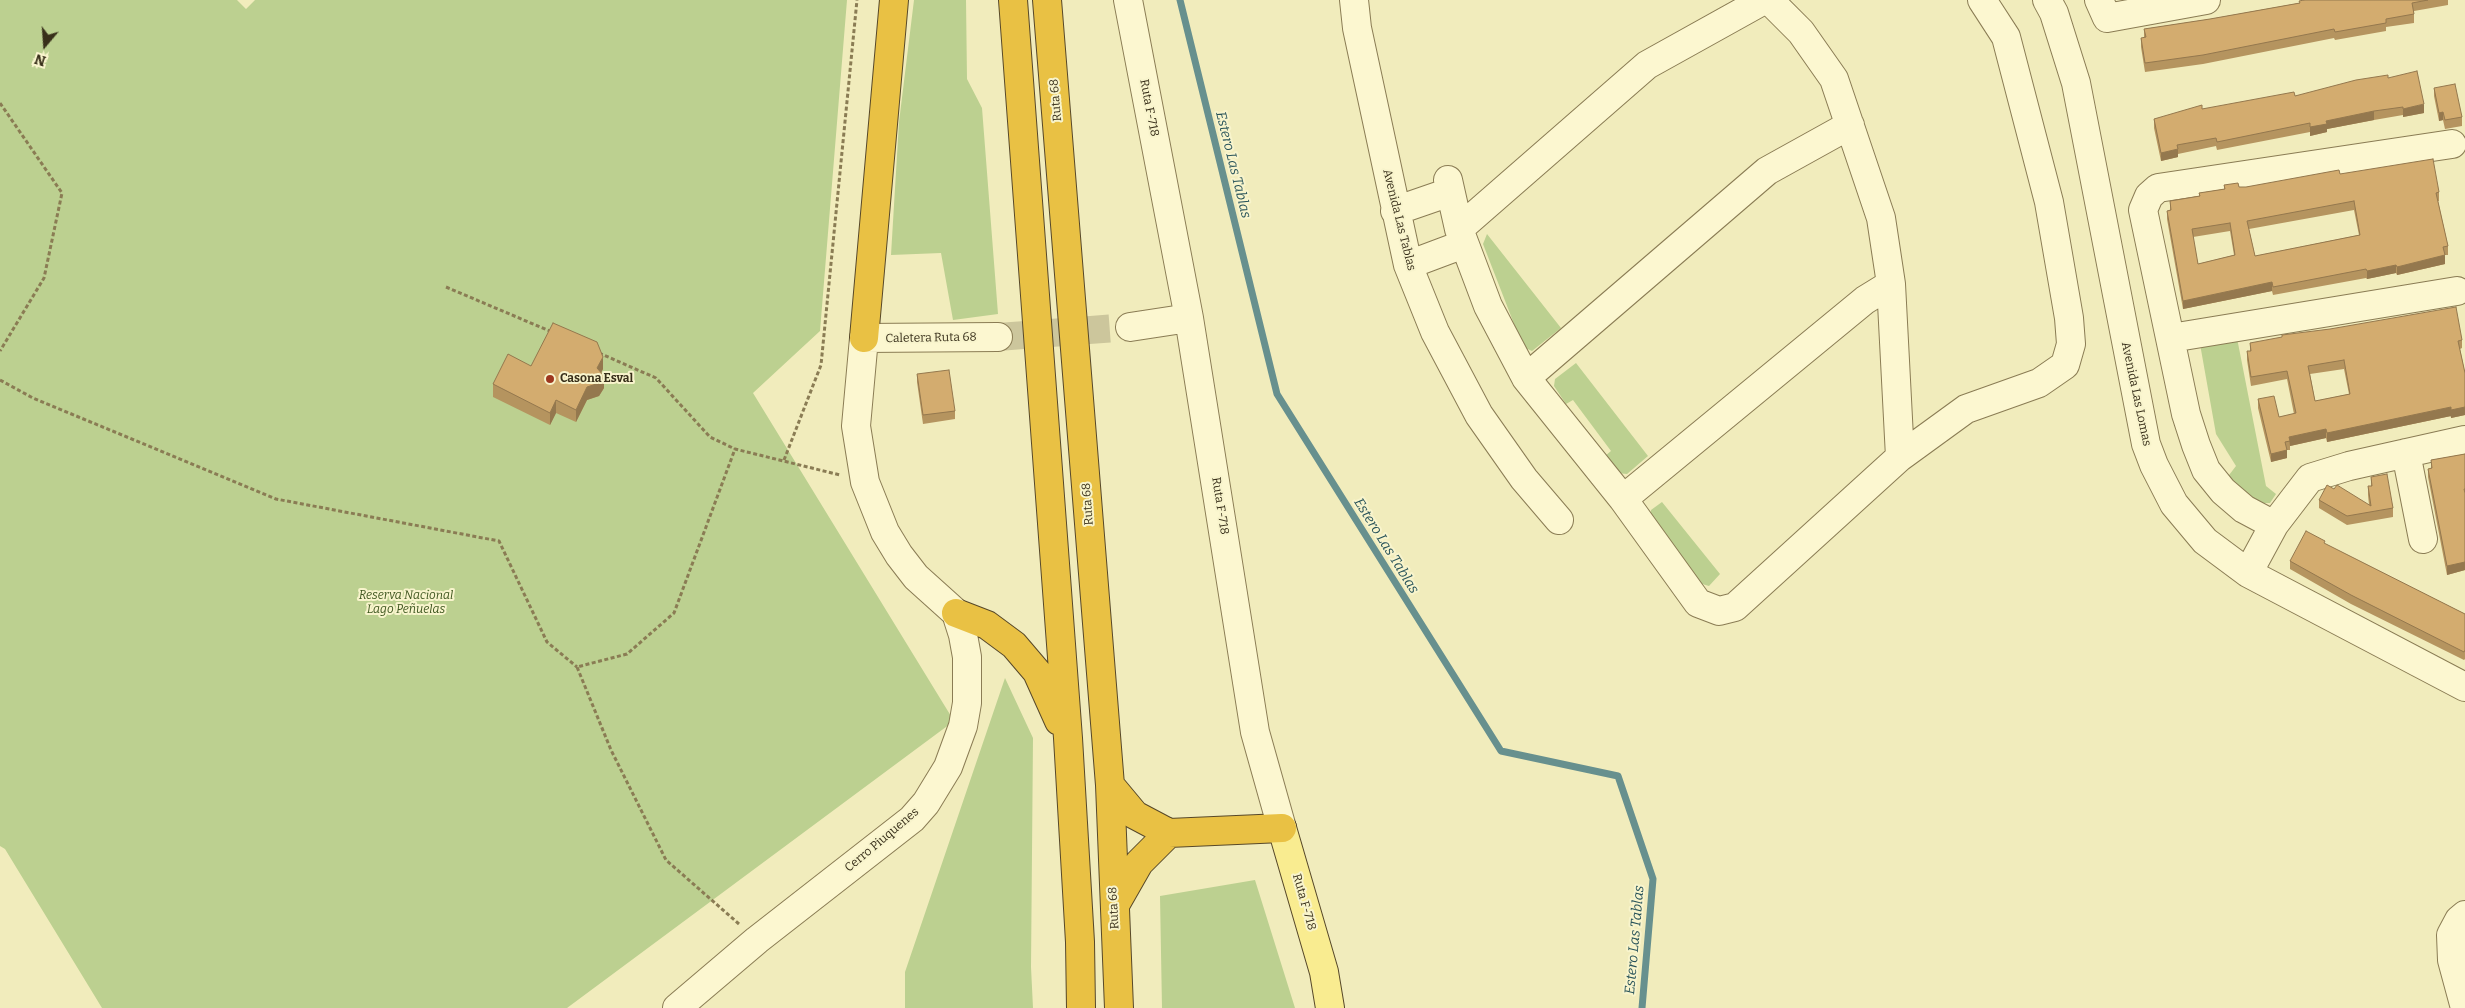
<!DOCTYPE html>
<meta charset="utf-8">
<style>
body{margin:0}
#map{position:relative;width:2465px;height:1008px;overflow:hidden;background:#f1ecbc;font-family:Bitter,serif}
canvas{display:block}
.north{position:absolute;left:20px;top:20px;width:50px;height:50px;-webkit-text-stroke:4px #f8f4cc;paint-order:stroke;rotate:198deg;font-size:14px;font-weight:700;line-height:20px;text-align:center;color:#382f1a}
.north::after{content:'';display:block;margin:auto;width:18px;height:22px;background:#382f1a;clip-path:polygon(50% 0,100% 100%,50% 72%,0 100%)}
</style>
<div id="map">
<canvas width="2465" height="1008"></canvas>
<div class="north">N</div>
</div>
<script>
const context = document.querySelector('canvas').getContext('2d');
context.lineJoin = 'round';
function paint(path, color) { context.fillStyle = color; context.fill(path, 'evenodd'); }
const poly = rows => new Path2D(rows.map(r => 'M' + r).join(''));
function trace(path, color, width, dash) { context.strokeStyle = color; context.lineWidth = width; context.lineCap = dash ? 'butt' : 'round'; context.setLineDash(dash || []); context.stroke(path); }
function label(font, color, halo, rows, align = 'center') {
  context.font = font + ' Bitter,serif'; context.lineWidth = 4; context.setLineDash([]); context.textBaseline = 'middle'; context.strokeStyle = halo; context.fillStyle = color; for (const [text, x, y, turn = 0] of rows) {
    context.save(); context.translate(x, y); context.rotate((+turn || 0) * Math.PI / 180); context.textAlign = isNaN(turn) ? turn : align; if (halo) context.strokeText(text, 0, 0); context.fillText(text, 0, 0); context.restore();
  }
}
paint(poly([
 [0,0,237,0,246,9,255,0,847,0,820,331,753,393,954,721,567,1008,102,1008,5,849,0,846],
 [914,0,966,0,967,79,982,108,998,314,953,320,941,253,891,255,899,122],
 [1487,234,1561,328,1532,351,1523,347,1483,244],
 [2237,338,2266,486,2276,494,2270,503,2258,503,2226,479,2236,466,2216,434,2200,344],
 [1576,363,1648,456,1627,474,1617,473,1605,456,1611,451,1573,400,1566,404,1554,386,1555,379],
 [1662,502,1720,574,1709,586,1699,583,1650,516,1651,510],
 [1005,678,1033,738,1031,967,1033,1008,905,1008,905,972],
 [1255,880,1295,1008,1162,1008,1160,896]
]), '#bcd090');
trace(poly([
 [1180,0,1277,394,1501,751,1618,776,1653,879,1642,1008]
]), '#67908e', 7);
trace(poly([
 [998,337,1130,327]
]), '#ccc69c', 28, [28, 14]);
const minor = poly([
 [1128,0,1189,318,1255,732,1282,828],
 [1354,0,1357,28,1408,265,1435,332,1479,415,1524,479,1559,520],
 [1769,0,1801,32,1834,79,1881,218,1891,284,1900,457],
 [2047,0,2054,13,2076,83,2146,444,2154,465,2174,504,2205,541,2248,573,2465,687],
 [2099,0,2107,18,2206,0],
 [1448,180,1459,229,1488,306,1526,378,1623,499,1698,603,1719,611,1735,607,1900,457,1966,409,2039,383,2065,365,2071,344,2069,318,2049,202,2006,37,1982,0],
 [1395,211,1450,192],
 [1459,229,1647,65,1764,0],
 [1408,265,1464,244],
 [1130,327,1189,318],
 [2171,338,2457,291],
 [1526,378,1767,171,1850,125],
 [2406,453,2423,539],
 [1623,499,1865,300,1891,284],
 [2274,525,2244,509,2223,491,2206,470,2196,445,2186,414,2143,210,2149,196,2158,188,2452,144],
 [2248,573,2274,525,2310,478,2349,466,2465,440],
 [2465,915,2459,920,2451,935,2452,960,2465,1008],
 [677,1008,757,940,912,819,926,803,948,767,963,726,967,703,967,657,963,635,956,613,916,577,899,555,885,532,865,482,856,426,864,338,998,337]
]);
const major = poly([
 [1282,828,1324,972,1330,1008]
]);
const highway = poly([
 [1013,0,1068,738,1080,942,1081,1008],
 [1047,0,1110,785,1119,1008],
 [864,338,894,0],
 [956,613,987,625,1014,645,1037,672,1059,721],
 [1110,785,1135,815,1169,833,1282,828],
 [1115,905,1139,863,1169,833]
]);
trace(minor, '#8a7c54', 30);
trace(major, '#574829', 30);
trace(highway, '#574829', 30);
trace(poly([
 [0,103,62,193,44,278,0,351],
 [446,287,552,332],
 [599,353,656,378,710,437,735,449],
 [0,380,33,398,276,499,499,541,547,642,577,667],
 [784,460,821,365,857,0],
 [739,924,666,860,611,750,577,667,627,654,674,613,735,449,840,475]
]), '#8a7c54', 3, [4, 2.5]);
trace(minor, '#fcf7d0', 28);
trace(major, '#f9ec90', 28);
trace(highway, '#e9c144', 28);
paint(poly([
 [2304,0,2448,0,2448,5,2414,11,2414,23,2386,27,2386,31,2335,40,2334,38,2203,64,2145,72,2141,47,2141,38,2144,38,2144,29,2210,19,2299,3],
 [2388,78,2424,113,2403,117,2403,115,2374,120,2327,129,2327,132,2310,136,2310,132,2217,150,2216,146,2178,154,2178,157,2161,161,2154,128,2154,119,2202,109,2295,96],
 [2434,88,2462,117,2462,126,2445,129,2443,120,2439,121,2434,96],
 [2340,174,2439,192,2439,201,2438,201,2448,246,2448,255,2445,255,2445,264,2397,275,2396,273,2367,279,2366,278,2273,295,2272,291,2183,309,2167,219,2167,211,2170,210,2170,201,2199,196,2199,193,2224,189,2224,185,2239,187,2246,187],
 [2354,210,2359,235,2255,256,2249,229],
 [2230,231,2234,255,2198,264,2193,237],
 [2462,340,2462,348,2460,349,2465,373,2465,415,2451,418,2451,416,2327,442,2326,438,2290,446,2290,450,2287,450,2287,458,2271,462,2258,408,2258,399,2279,417,2294,414,2287,379,2251,386,2247,360,2247,351,2250,351,2250,343],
 [2344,369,2349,394,2315,401,2310,374],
 [531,366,603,369,601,373,604,388,599,396,587,400,576,422,556,413,550,425,493,397,493,384],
 [917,374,955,411,955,419,923,424,917,382],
 [2465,454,2465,570,2447,575,2428,477,2428,469,2431,468,2431,460],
 [2371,477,2393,508,2393,517,2347,525,2319,508,2319,500,2334,489,2369,505,2368,495,2368,486,2371,486],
 [2325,544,2465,614,2465,659,2464,660,2351,604,2290,569,2290,561]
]), '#b5945f');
paint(poly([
 [2424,104,2424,113,2403,117,2403,109],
 [2374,111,2374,120,2327,129,2327,132,2310,136,2310,127,2326,121],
 [2443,112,2443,120,2439,121,2439,113],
 [2178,149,2178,157,2161,161,2161,153],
 [2445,255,2445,264,2397,275,2397,267],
 [2396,265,2396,273,2367,279,2367,271],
 [2272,282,2272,291,2183,309,2183,301],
 [603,357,603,369,597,380,597,368],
 [604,376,604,388,599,396,587,400,576,422,576,410,587,387],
 [556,400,556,413,550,425,550,413],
 [2451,407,2451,416,2327,442,2327,433],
 [2465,407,2465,415,2451,418,2451,410],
 [2326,429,2326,438,2290,446,2289,437],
 [2287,450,2287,458,2271,462,2271,454],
 [2465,562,2465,570,2447,575,2447,566]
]), '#94784e');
const building = poly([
 [2304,0,2428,0,2412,3,2414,14,2386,19,2386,23,2335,32,2334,29,2203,55,2145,63,2141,38,2146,37,2144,29,2210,19,2300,3,2299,1,2304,0],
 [2417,71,2424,104,2403,109,2403,107,2374,111,2326,121,2327,124,2310,127,2310,123,2217,142,2216,138,2177,145,2178,149,2161,153,2154,119,2202,105,2202,109,2294,92,2295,96,2356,80,2388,75,2388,78,2417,71],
 [2455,84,2462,117,2445,120,2443,112,2439,113,2434,88,2455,84],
 [2433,159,2439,192,2436,193,2448,246,2443,247,2445,255,2397,267,2396,265,2367,271,2366,269,2273,287,2272,282,2183,301,2167,211,2171,210,2170,201,2200,196,2199,193,2225,189,2224,185,2238,183,2239,187,2246,187,2339,170,2340,174,2433,159],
 [2354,201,2360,235,2255,256,2247,221,2354,201],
 [2230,223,2235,255,2198,264,2192,229,2230,223],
 [2456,307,2462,340,2458,341,2465,373,2465,407,2451,410,2451,407,2327,433,2326,429,2289,437,2290,441,2285,442,2287,450,2271,454,2258,399,2274,396,2279,417,2296,413,2287,371,2251,377,2247,351,2251,351,2250,343,2282,337,2282,335,2330,329,2456,307],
 [2344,360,2350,394,2315,401,2308,366,2344,360],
 [553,323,597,342,603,357,597,368,604,376,599,383,587,387,576,410,556,400,550,413,493,384,508,354,531,366,553,323],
 [949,370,955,411,923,415,917,374,949,370],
 [2465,454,2465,489,2464,489,2465,493,2465,562,2447,566,2428,469,2432,468,2431,460,2465,454],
 [2387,474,2393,508,2347,516,2319,500,2327,485,2334,489,2337,485,2371,506,2368,486,2372,486,2371,477,2387,474],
 [2306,531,2325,541,2324,543,2465,614,2465,650,2464,652,2351,595,2290,561,2306,531]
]);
paint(building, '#d3ac6f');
trace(building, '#94784e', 1);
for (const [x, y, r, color] of [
 [550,379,5,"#9e371f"]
]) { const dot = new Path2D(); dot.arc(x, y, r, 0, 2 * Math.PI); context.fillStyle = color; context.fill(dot); trace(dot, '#f8f4cc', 2); }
label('12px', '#382f1a', '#f8f4cc', [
 ["Ruta 68",1056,100,-95],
 ["Ruta F-718",1149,108,79],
 ["Avenida Las Tablas",1399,220,76],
 ["Caletera Ruta 68",931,338,-1],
 ["Avenida Las Lomas",2136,394,78],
 ["Ruta 68",1088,504,-94],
 ["Ruta F-718",1220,506,81],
 ["Cerro Piuquenes",882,840,-40],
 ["Ruta F-718",1304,902,74],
 ["Ruta 68",1114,908,-93]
]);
label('bold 12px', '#382f1a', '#f8f4cc', [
 ["Casona Esval",560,379]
], 'left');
label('italic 12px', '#3e561f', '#f8f4cc', [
 ["Reserva Nacional",406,596],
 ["Lago Peñuelas",406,610]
]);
label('italic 14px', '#285359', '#f8f4cc', [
 ["Estero Las Tablas",1233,165,76],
 ["Estero Las Tablas",1386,546,58],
 ["Estero Las Tablas",1635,940,-85]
]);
</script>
